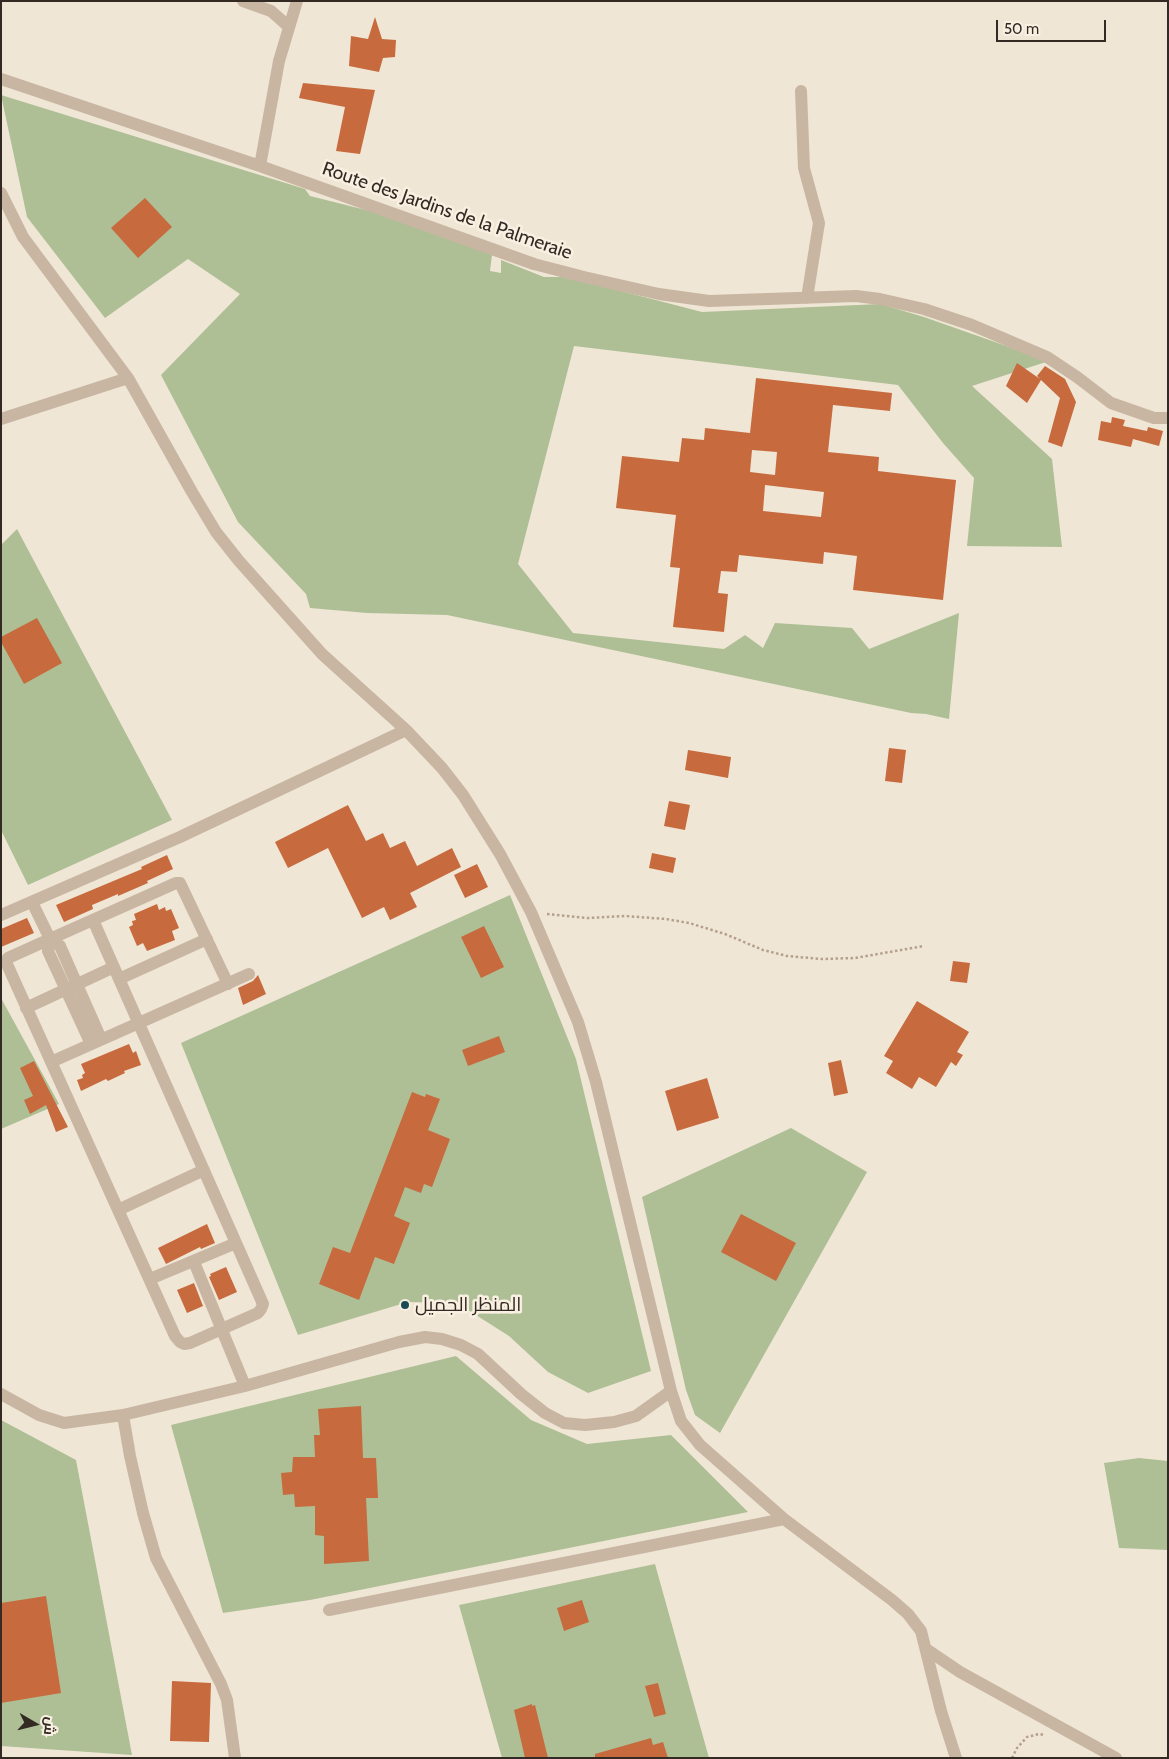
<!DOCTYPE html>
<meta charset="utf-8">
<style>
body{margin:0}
#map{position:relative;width:1169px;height:1759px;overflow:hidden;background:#f0e6d5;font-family:Cabin,Cairo,sans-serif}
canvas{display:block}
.frame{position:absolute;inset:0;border:2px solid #332a24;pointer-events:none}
.north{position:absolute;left:10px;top:1699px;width:50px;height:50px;-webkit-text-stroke:4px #f9f0e1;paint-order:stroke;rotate:98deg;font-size:14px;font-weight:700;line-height:20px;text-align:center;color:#332a24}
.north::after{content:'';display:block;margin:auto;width:18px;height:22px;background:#332a24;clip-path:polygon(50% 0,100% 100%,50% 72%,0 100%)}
.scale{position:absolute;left:996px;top:20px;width:110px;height:22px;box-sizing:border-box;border:2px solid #332a24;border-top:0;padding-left:6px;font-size:15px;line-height:18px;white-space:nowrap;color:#332a24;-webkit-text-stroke:4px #f9f0e1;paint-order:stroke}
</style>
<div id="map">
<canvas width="1169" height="1759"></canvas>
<div class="frame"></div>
<div class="north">ش</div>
<div class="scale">50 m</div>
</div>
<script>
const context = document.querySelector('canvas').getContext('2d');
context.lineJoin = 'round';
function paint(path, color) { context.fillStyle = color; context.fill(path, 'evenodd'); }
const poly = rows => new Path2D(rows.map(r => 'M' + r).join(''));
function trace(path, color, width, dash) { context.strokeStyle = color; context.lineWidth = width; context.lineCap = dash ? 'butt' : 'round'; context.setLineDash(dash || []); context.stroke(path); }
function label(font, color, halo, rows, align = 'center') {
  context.font = font + ' Cabin,Cairo,sans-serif'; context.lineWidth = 5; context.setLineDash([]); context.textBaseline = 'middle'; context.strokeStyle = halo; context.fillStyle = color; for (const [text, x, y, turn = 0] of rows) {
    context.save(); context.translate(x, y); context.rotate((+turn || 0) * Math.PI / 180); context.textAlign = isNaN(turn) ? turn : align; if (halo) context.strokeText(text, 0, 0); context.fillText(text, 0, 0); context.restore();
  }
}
paint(poly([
 [1,95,305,189,310,196,410,221,492,255,490,271,501,273,501,260,544,277,567,277,702,312,880,304,924,317,1049,361,972,386,1052,459,1062,547,967,546,974,478,943,443,898,385,574,346,518,564,573,633,724,649,745,635,763,648,775,623,852,628,869,649,959,613,949,719,926,714,911,713,447,615,367,613,310,608,306,594,238,522,161,375,240,294,188,259,105,318,27,217],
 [17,529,172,820,28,885,1,830,1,545],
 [510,895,576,1059,651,1371,588,1393,548,1372,509,1336,457,1303,408,1302,298,1335,181,1043],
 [1,998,59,1104,1,1129],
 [791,1128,867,1172,720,1433,695,1415,686,1390,642,1197],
 [456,1356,531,1420,587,1444,671,1435,748,1512,310,1600,223,1613,171,1425],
 [1,1420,76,1460,132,1755,1,1746],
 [1139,1458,1168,1461,1168,1550,1119,1548,1104,1463],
 [655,1564,709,1758,502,1758,459,1605]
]), '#aebf96');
paint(poly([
 [375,17,382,39,396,40,395,57,383,58,379,72,349,66,351,36,368,39],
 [303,83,375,90,360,154,336,151,345,107,299,98],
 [145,198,172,227,138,258,111,228],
 [1017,363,1040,379,1037,376,1045,366,1065,379,1076,402,1062,447,1048,442,1060,398,1041,380,1027,403,1006,386],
 [756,378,892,393,890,411,833,405,828,452,879,457,878,471,956,480,943,600,853,590,857,556,824,552,823,564,739,555,737,572,721,571,718,593,728,594,724,632,673,627,680,568,670,567,676,515,616,508,622,456,679,462,682,438,704,440,705,428,750,433],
 [752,450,777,452,775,475,750,472],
 [765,485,824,492,821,517,763,511],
 [1112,417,1125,420,1123,426,1147,431,1148,427,1163,431,1159,446,1133,439,1131,447,1098,440,1101,421,1111,423],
 [37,618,62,663,24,684,1,642,1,637],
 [889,748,906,750,902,783,885,781],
 [688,750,731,757,728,778,685,770],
 [669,801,690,805,685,830,664,826],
 [348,805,366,841,383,833,390,848,405,841,417,866,452,848,461,867,410,893,417,907,390,920,384,907,362,918,328,848,288,868,275,842],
 [652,853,676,858,673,873,649,868],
 [167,855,173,869,147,881,148,883,118,896,118,894,92,905,93,909,64,922,56,905,142,869,141,867],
 [477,864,488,887,465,898,454,875],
 [157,904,159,910,165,907,166,911,171,909,179,928,172,931,175,940,147,951,143,943,137,946,129,927,133,925,132,921,136,920,134,914],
 [27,918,34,933,1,947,1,929],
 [484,926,504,967,481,978,461,937],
 [953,961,970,963,967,983,950,981],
 [258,975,266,994,243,1005,238,988,253,981],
 [917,1001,969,1032,957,1052,963,1055,956,1066,951,1062,936,1087,919,1077,912,1089,886,1073,893,1061,884,1056],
 [499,1036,505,1052,468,1066,462,1050],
 [129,1044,133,1053,136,1051,141,1065,124,1071,125,1073,108,1081,106,1079,81,1091,77,1080,83,1078,82,1075,85,1073,81,1064],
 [841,1060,848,1093,834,1096,828,1063],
 [34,1061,68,1127,56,1132,46,1105,30,1114,24,1100,33,1096,20,1068],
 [707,1078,719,1118,677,1131,665,1091],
 [412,1092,425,1097,426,1094,440,1099,428,1130,450,1139,432,1187,424,1184,421,1193,405,1187,394,1216,410,1223,394,1264,375,1257,359,1300,319,1284,333,1247,350,1253],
 [741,1214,796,1243,776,1281,721,1252],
 [207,1224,215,1243,201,1249,200,1247,166,1264,158,1248],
 [226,1267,237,1292,219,1300,209,1277,211,1276,210,1274],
 [194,1283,203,1306,187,1313,177,1290],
 [361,1406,363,1458,376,1458,378,1498,366,1498,369,1561,324,1564,324,1536,315,1535,315,1506,295,1507,294,1494,283,1495,281,1473,292,1472,293,1457,315,1457,314,1435,320,1435,318,1409],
 [46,1596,61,1693,1,1703,1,1603],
 [582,1600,589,1622,564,1631,557,1608],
 [172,1681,211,1683,209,1742,170,1741],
 [658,1683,666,1714,654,1717,645,1686],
 [532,1704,532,1706,535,1705,548,1758,525,1758,514,1710],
 [651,1738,653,1745,663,1742,668,1758,595,1758,595,1754]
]), '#c76a3d');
trace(poly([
 [547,914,588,918,625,916,666,919,689,923,725,934,763,950,787,956,822,959,855,958,924,946],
 [1012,1758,1017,1748,1027,1737,1039,1734,1044,1735]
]), '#b4a08c', 2.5, [2.5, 2.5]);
trace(poly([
 [243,1,271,11,288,26],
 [1,79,260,166,534,264,584,277,659,294,709,301,856,296,880,299,924,309,972,325,1047,357,1077,377,1111,403,1154,418,1168,418],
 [801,91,804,168,819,223,807,298],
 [260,166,279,61,297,1],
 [1,193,23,237,128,378,192,492,216,532,239,561,322,654,406,730,442,768,463,795,500,854,531,912,578,1022,596,1082,671,1391,681,1421,700,1445,784,1519,892,1600,908,1614,921,1631,941,1711,956,1758],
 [1,419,128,378],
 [32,902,50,939,60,946,101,1039],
 [1,915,180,837,406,730],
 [93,920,263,1304,261,1309,258,1313,190,1343,184,1344,180,1342,175,1336,6,962,8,958,50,939,176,883,180,883,228,984],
 [50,939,48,951,91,1044],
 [119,979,207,939],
 [26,1008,114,967],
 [51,1062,249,974],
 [118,1210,204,1170],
 [194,1262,245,1386],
 [150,1279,236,1243],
 [1,1394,39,1415,64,1423,123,1415,245,1386,399,1342,425,1337,442,1339,461,1345,478,1354,521,1394,545,1413,564,1423,585,1425,614,1422,636,1416,671,1391],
 [123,1415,130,1456,143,1513,156,1558,221,1684,227,1700,235,1758],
 [329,1610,784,1519],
 [926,1649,960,1672,1116,1758]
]), '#c8b6a2', 12);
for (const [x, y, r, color] of [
 [405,1305,5,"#1a4b54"]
]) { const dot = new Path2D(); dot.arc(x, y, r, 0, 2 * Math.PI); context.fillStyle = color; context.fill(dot); trace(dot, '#f9f0e1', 2); }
label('19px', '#332a24', '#f9f0e1', [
 ["Route des Jardins de la Palmeraie",447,211,19]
]);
label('19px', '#332a24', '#f9f0e1', [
 ["المنظر الجميل",415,1305]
], 'left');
</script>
